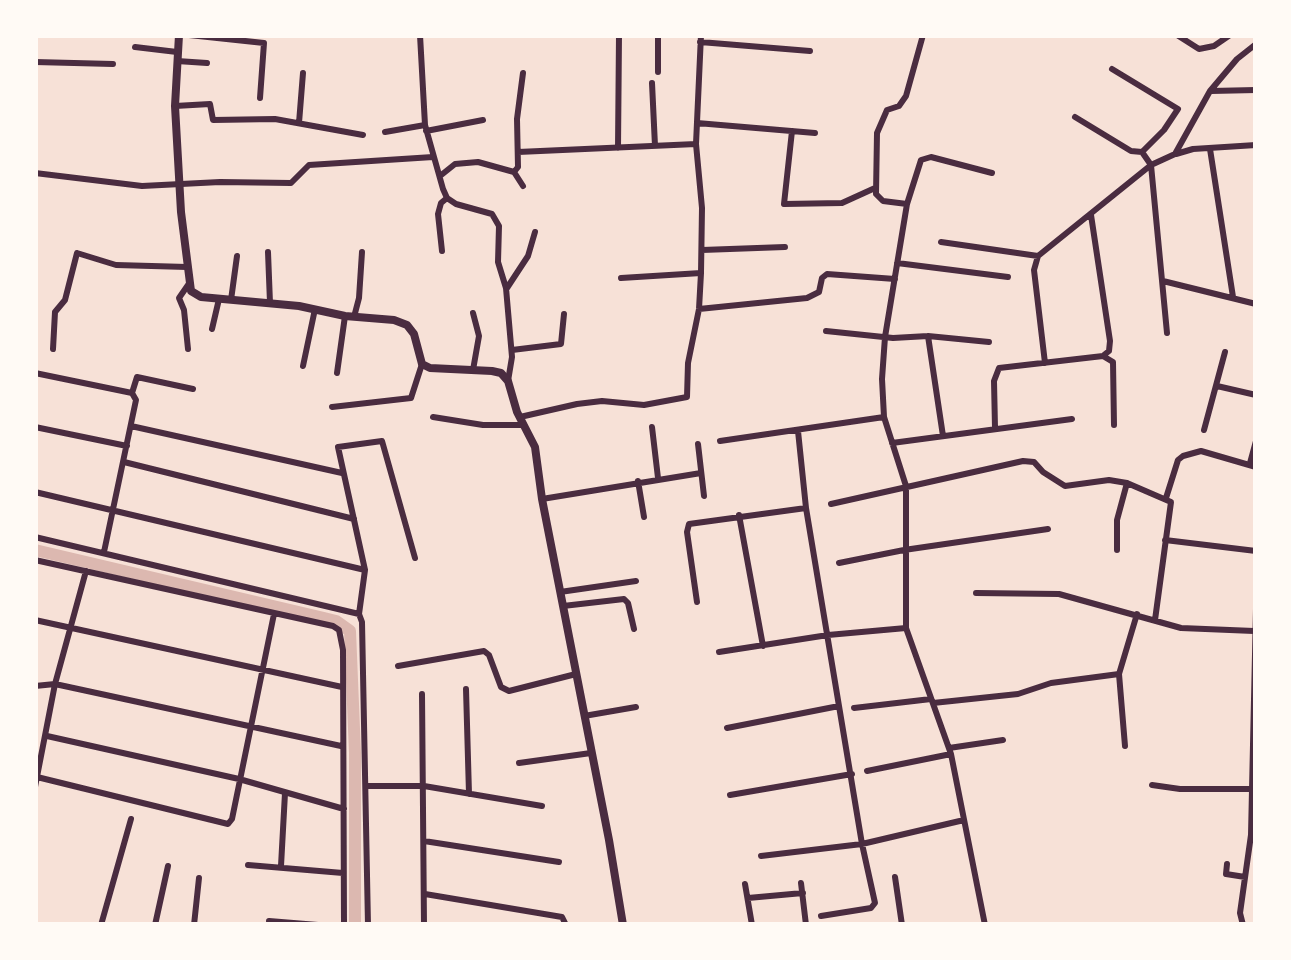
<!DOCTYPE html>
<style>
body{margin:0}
#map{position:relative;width:1291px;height:960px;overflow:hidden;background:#f7e1d7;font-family:"Asap Condensed",sans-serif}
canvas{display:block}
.frame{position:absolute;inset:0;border:38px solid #fffaf5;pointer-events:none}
</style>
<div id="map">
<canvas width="1291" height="960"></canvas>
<div class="frame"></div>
</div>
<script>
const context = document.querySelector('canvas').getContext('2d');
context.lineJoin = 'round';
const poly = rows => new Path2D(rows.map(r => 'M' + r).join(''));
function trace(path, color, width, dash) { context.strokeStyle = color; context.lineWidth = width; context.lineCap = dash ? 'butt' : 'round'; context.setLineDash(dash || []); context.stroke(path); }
trace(poly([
 [35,550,324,618,336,621,350,631,355,753,355,925]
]), '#dcb8b0', 12);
trace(poly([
 [189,35,264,43,260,98],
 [420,35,425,125,443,189,447,198,456,204,492,214,499,226,498,262,506,288,512,357,508,381],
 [658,35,658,72],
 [1177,35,1199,49,1214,46,1230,35],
 [700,42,810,51],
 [135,47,177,52],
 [177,61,207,63],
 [35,62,113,64],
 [1112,69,1178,109,1164,130,1142,152],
 [652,83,655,146],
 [1211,91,1256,90],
 [175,106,210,104,213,120,275,119,363,135],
 [1075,117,1131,151,1142,152,1151,165,1167,333],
 [299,123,303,73],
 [697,123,815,133],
 [426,131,483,120],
 [792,131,784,204,842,203,875,188],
 [385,132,425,125],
 [618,148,619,35],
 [1210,149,1233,297],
 [518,152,696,144],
 [1176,154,1193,149,1256,145],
 [514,172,518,167,517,119,523,73],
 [35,173,142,186,220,182,291,183,309,165,433,157],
 [440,176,455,164,478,162,514,172,523,186],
 [907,204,883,201,876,194,877,133,887,110,899,106,906,96,923,35],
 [1091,215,1110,341,1109,351,1104,355],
 [941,242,1038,256],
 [702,250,785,247],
 [442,251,438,214,441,203,447,198],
 [268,252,270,303],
 [897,263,1008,277],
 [621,278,701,273],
 [1163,281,1256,304],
 [507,288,528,256,535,232],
 [231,300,237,256],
 [699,309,807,298,819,292,822,278,827,274,895,279],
 [354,317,359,298,362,252],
 [212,329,219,299],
 [826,331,893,338,928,336,989,342],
 [928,336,943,436],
 [53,349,55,312,65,300,77,253,116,265,187,267],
 [188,349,184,310,179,298,188,285],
 [512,350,561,344,564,314],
 [1045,363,1034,270,1038,256,1151,165,1175,154,1210,91,1237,59,1256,44],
 [303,366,315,309],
 [473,370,479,336,473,313],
 [35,373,132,393],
 [337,373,345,316],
 [1217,386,1256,395],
 [332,407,411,398,422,364],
 [433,417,483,425,524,425],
 [520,417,577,404,602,401,644,405,687,397,688,363,699,309,701,273,702,208,696,144,701,35],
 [131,426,342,473],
 [35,427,127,446],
 [652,427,658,478],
 [995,428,994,381,999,368,1103,356,1113,362,1114,425],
 [1204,430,1225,352],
 [798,431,806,508,862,844,875,903,871,908,821,916],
 [720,441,884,417],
 [892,443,1072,419],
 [698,444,704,496],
 [124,462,354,519],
 [1250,463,1256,441],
 [638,481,644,517],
 [35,492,365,570],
 [1166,498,1178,460,1183,456,1201,451,1256,467],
 [542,499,701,473],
 [831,504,1023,461,1034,462,1043,472,1065,486,1109,480,1127,483,1171,502,1155,620],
 [739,515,763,646],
 [35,537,359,614,362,622,368,925],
 [1165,540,1256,551],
 [1117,550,1117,520,1127,483],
 [104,552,136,400,132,393,137,377,193,389],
 [35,560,333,626,339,630,343,650,344,925],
 [839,563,904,550,1048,529],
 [560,592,636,581],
 [976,593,1059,594,1181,628,1254,631],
 [697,602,687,532,689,524,806,508],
 [563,606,624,599,628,603,634,629],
 [359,614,365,570,338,447,382,441,415,558],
 [35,620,342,687],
 [719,652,828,635,906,628],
 [398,666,484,651,489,655,501,687,509,691,576,674],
 [35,686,55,684,341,746],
 [466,689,469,794],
 [422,694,424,925],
 [933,703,1018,694,1051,683,1119,674],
 [854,708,931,699],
 [584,716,636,707],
 [727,728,839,706],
 [47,736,239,779,344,809],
 [1125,746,1119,674,1137,614],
 [949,748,1003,740],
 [519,763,591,753],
 [867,771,951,754],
 [37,777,228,824,232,819,274,614],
 [1152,785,1180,789,1253,789],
 [366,786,424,786,542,806],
 [35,787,55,684,86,571],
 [730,795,852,774],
 [424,841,559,862],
 [761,856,862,844,964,820],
 [1227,864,1226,874,1245,877],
 [248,865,343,873],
 [281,866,285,793],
 [895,877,902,925],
 [801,883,806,925],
 [745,884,752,925],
 [425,894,562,917,566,925],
 [748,898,803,893],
 [269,921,318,925],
 [101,925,131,819],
 [155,925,168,866],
 [194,925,199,878],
 [985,925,951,754,906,628,906,486,884,417,882,379,885,337,907,204,921,160,931,157,992,173],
 [1243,925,1240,913,1251,835,1256,609]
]), '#4a2c40', 6);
trace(poly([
 [179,35,175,106,181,212,191,291,201,297,299,306,345,316,394,320,407,325,414,334,422,364,430,368,492,371,501,373,508,381,517,412,535,447,542,499,609,840,623,925]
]), '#4a2c40', 8);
</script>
